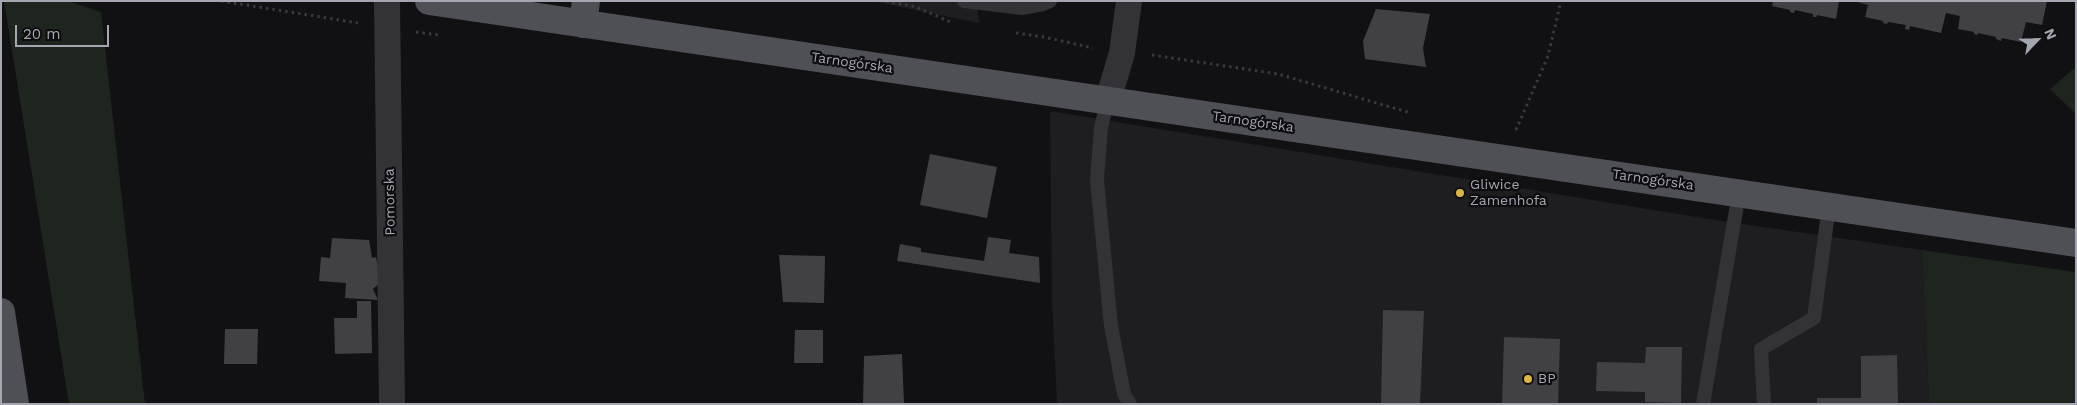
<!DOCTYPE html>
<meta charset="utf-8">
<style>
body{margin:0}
#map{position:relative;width:2077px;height:405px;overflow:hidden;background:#111113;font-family:"Work Sans",sans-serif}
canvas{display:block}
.frame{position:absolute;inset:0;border:2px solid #a4a7b2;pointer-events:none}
.north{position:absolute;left:2012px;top:15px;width:50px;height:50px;-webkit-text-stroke:4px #0d0c0e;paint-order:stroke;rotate:66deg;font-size:14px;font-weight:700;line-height:20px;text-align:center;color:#a4a7b2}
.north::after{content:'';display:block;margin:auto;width:18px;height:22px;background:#a4a7b2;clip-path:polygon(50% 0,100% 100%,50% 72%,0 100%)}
.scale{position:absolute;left:15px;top:25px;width:94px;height:22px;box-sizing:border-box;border:2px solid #a4a7b2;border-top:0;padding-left:6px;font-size:15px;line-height:18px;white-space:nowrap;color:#a4a7b2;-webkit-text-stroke:4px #0d0c0e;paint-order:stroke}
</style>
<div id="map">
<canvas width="2077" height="405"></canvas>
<div class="frame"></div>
<div class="north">N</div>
<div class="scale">20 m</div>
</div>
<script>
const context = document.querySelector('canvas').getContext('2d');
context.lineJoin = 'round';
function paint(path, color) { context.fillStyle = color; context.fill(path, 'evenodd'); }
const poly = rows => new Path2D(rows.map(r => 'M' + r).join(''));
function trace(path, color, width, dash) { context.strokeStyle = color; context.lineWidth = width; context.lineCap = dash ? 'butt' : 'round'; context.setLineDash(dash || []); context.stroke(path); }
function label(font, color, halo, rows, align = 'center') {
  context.font = font + ' "Work Sans",sans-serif'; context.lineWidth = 4.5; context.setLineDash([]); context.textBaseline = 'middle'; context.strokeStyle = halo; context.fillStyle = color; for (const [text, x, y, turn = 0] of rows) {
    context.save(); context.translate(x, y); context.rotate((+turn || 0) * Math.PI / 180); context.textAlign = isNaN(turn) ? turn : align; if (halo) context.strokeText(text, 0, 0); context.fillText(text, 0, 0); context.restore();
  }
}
paint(poly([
 [871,1,977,1,979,23],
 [1050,111,1715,220,1922,250,1929,404,1057,404,1052,301]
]), '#1e1d1f');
paint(poly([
 [4,1,68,1,101,12,145,404,69,404],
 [2076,67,2076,114,2050,89],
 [1922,250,2076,272,2076,404,1929,404]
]), '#1e251f');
paint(poly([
 [1773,1,1839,1,1836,19,1817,15,1816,17,1813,17,1813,14,1795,10,1794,13,1790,12,1790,10,1772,6],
 [1854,1,2047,1,2042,25,2026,22,2021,42,2002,38,2001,41,1996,39,1996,37,1978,33,1978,35,1974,34,1974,32,1958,29,1960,16,1946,13,1941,33,1910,26,1909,30,1905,29,1906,25,1888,22,1887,24,1883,23,1883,21,1865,17,1868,5],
 [1376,9,1430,14,1423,48,1426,67,1365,59,1363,41],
 [930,154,997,167,987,218,920,205],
 [988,237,1011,240,1009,253,1039,257,1040,283,897,261,900,244,921,248,921,252,984,261],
 [332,238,369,240,372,258,376,257,381,282,373,289,378,300,345,298,346,283,319,281,321,257,330,258],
 [779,255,825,256,824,303,783,302],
 [357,301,371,301,372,353,335,354,334,318,357,318],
 [1383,310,1424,311,1420,404,1381,404],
 [225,329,258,329,257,364,224,364],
 [795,330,823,330,823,363,794,363],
 [1504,337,1560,339,1558,404,1502,404],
 [1646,347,1682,347,1681,403,1645,402,1645,392,1596,391,1597,362,1645,363],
 [902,354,904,404,863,404,864,356],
 [1897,355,1898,404,1817,404,1817,398,1861,398,1861,356]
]), '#414145');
trace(poly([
 [221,1,358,23],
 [886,1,916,7,953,23],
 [416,32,439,35],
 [1016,33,1044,37,1093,48],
 [1152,55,1278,74,1411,113],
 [1516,130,1548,56,1561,1]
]), '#393a3e', 3, [2.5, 4]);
trace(poly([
 [964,1,1022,8,1043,4,1050,1],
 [1108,100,1101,127,1097,180,1111,326,1124,394,1130,404],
 [1703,404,1739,193],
 [1764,404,1761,349,1814,318,1829,206]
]), '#333337', 14);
trace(poly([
 [387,1,392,404],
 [1108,100,1122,53,1129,1]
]), '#333337', 26);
trace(poly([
 [429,1,2076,243],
 [583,24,586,1],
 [1,312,15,404]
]), '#4f5056', 28);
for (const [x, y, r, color] of [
 [1460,193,5,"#dcb640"],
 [1528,379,5,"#dcb640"]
]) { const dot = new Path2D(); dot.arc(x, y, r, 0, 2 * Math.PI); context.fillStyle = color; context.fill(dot); trace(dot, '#0d0c0e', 2); }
label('14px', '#a4a7b2', '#0d0c0e', [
 ["Tarnogórska",852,63,8],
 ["Tarnogórska",1253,122,8],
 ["Tarnogórska",1653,180,8],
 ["Pomorska",390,202,-91]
]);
label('14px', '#a4a7b2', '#0d0c0e', [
 ["Gliwice",1470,185],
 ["Zamenhofa",1470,201],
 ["BP",1538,379]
], 'left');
</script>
